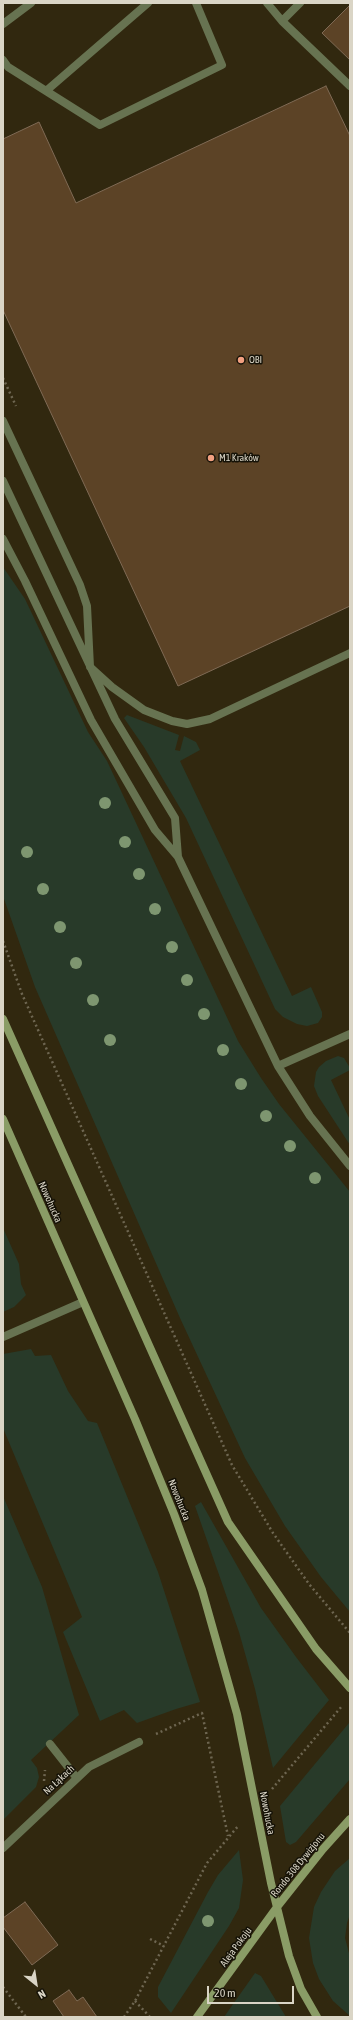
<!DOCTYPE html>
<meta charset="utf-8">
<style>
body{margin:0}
#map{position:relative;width:353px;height:2020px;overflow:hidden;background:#31280f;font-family:"Asap Condensed",sans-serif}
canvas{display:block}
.frame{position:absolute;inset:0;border:4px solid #dad5c6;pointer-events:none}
.north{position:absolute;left:16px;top:1964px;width:40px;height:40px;-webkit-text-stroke:3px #151207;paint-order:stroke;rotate:150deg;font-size:11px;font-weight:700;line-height:16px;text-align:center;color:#dad5c6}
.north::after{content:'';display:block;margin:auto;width:14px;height:18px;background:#dad5c6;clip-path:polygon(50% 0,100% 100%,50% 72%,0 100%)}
.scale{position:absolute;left:207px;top:1986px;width:87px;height:18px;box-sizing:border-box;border:2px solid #dad5c6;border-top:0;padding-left:5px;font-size:12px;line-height:14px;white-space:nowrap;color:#dad5c6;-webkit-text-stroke:3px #151207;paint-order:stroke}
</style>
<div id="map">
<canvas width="353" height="2020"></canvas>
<div class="frame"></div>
<div class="north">N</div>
<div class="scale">20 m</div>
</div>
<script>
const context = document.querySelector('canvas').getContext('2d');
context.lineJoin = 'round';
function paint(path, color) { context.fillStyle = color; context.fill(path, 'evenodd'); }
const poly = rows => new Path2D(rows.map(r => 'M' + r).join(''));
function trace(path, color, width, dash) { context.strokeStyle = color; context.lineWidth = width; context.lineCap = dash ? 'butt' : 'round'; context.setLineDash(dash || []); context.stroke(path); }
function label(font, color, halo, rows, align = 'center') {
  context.font = font + ' "Asap Condensed",sans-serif'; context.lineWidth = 3; context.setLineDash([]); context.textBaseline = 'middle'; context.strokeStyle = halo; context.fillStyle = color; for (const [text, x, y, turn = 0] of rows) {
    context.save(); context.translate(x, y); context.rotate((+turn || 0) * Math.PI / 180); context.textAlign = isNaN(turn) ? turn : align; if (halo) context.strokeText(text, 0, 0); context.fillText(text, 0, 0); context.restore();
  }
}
paint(poly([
 [3,567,25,599,88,732,107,761,238,1041,261,1078,279,1104,350,1192,350,1612,321,1577,285,1526,245,1458,180,1318,35,987,3,896],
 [127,715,179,735,175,750,180,751,184,736,196,742,200,750,180,761,292,996,311,987,322,1012,322,1017,318,1023,307,1026,297,1024,283,1017,275,1009,186,818,144,747,124,718],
 [338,1056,344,1058,350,1068,350,1070,331,1080,350,1120,350,1145,318,1096,314,1086,316,1072,319,1067,326,1061],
 [3,1228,19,1264,21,1284,26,1295,14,1307,3,1312],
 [31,1349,35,1356,51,1355,68,1391,88,1421,97,1423,158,1572,200,1702,176,1709,137,1723,124,1710,100,1721,63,1632,82,1617,3,1428,3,1354],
 [3,1496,42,1587,79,1715,31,1760,37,1768,39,1777,36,1787,3,1820],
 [201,1502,261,1608,296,1657,329,1700,273,1768,255,1689,239,1632,195,1506],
 [349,1723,350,1779,296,1842,290,1845,286,1842,280,1806],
 [239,1850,243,1880,239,1908,229,1926,171,2013,158,1997,158,1987,208,1892,218,1875],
 [350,1858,350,1914,347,1923,345,1938,350,1957,350,2016,333,2001,319,1979,313,1963,309,1938,314,1907,321,1892,335,1871],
 [255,1973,261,1976,286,2017,224,2017]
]), '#283a29');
const building = poly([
 [350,5,350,60,322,33,350,5],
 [326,86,350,136,350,606,178,686,3,310,3,139,39,122,76,203,326,86],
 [25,1902,58,1945,32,1965,3,1927,3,1918,25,1902],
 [69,1990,77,2001,83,1997,97,2017,64,2017,53,2001,69,1990]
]);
paint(building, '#5c4326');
trace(building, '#7f6a55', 1);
trace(poly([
 [3,378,16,406],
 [3,941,22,994,232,1465,273,1533,309,1584,350,1633],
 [156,1734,202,1713,228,1836],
 [44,1781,45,1770],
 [272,1789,342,1706],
 [150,1939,164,1946],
 [3,1987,26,2017],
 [135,2001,150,2017],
 [124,2017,135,2001,207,1863,239,1825]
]), '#6e6651', 2.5, [2, 3]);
trace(poly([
 [267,3,282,21,300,3],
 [282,21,350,86],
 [3,24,31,3],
 [3,60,8,67,100,125,222,65,196,3],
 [46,91,148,3],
 [3,421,80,585,87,606,90,667,112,687,144,710,172,721,187,724,210,719,350,653],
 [3,481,115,719,175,818,178,857],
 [3,539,25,581,91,720,155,830,178,857,278,1066,310,1116,350,1166],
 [278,1066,350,1034],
 [3,1337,83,1302],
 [50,1744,76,1777]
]), '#677351', 8);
trace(poly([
 [3,1848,89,1767,139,1742]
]), '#677351', 8);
trace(poly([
 [3,1019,228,1522,316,1649,350,1688],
 [3,1119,135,1419,174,1514,202,1590,237,1714,271,1883,289,1956,301,1989,317,2017],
 [197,2017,277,1907,323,1849,350,1819]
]), '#8a9c66', 8);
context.fillStyle = '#7e9670';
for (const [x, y] of [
 [105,803],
 [125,842],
 [27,852],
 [139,874],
 [43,889],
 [155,909],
 [60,927],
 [172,947],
 [76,963],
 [187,980],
 [93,1000],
 [204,1014],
 [110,1040],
 [223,1050],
 [241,1084],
 [266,1116],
 [290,1146],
 [315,1178],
 [208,1921]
]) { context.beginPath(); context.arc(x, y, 6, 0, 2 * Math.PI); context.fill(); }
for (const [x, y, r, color] of [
 [241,360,4,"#f2a080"],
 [211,458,4,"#f2a080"]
]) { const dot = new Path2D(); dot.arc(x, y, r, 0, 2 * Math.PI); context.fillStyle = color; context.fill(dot); trace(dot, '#151207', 1.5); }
label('10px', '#dad5c6', '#151207', [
 ["OBI",249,360],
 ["M1 Kraków",219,458]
], 'left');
label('10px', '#dad5c6', '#151207', [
 ["Nowohucka",50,1202,66],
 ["Nowohucka",179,1500,68],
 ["Na Łąkach",59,1780,-43],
 ["Nowohucka",267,1813,79],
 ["Rondo 308 Dywizjonu",298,1865,-51],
 ["Aleja Pokoju",236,1947,-54]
]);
</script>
